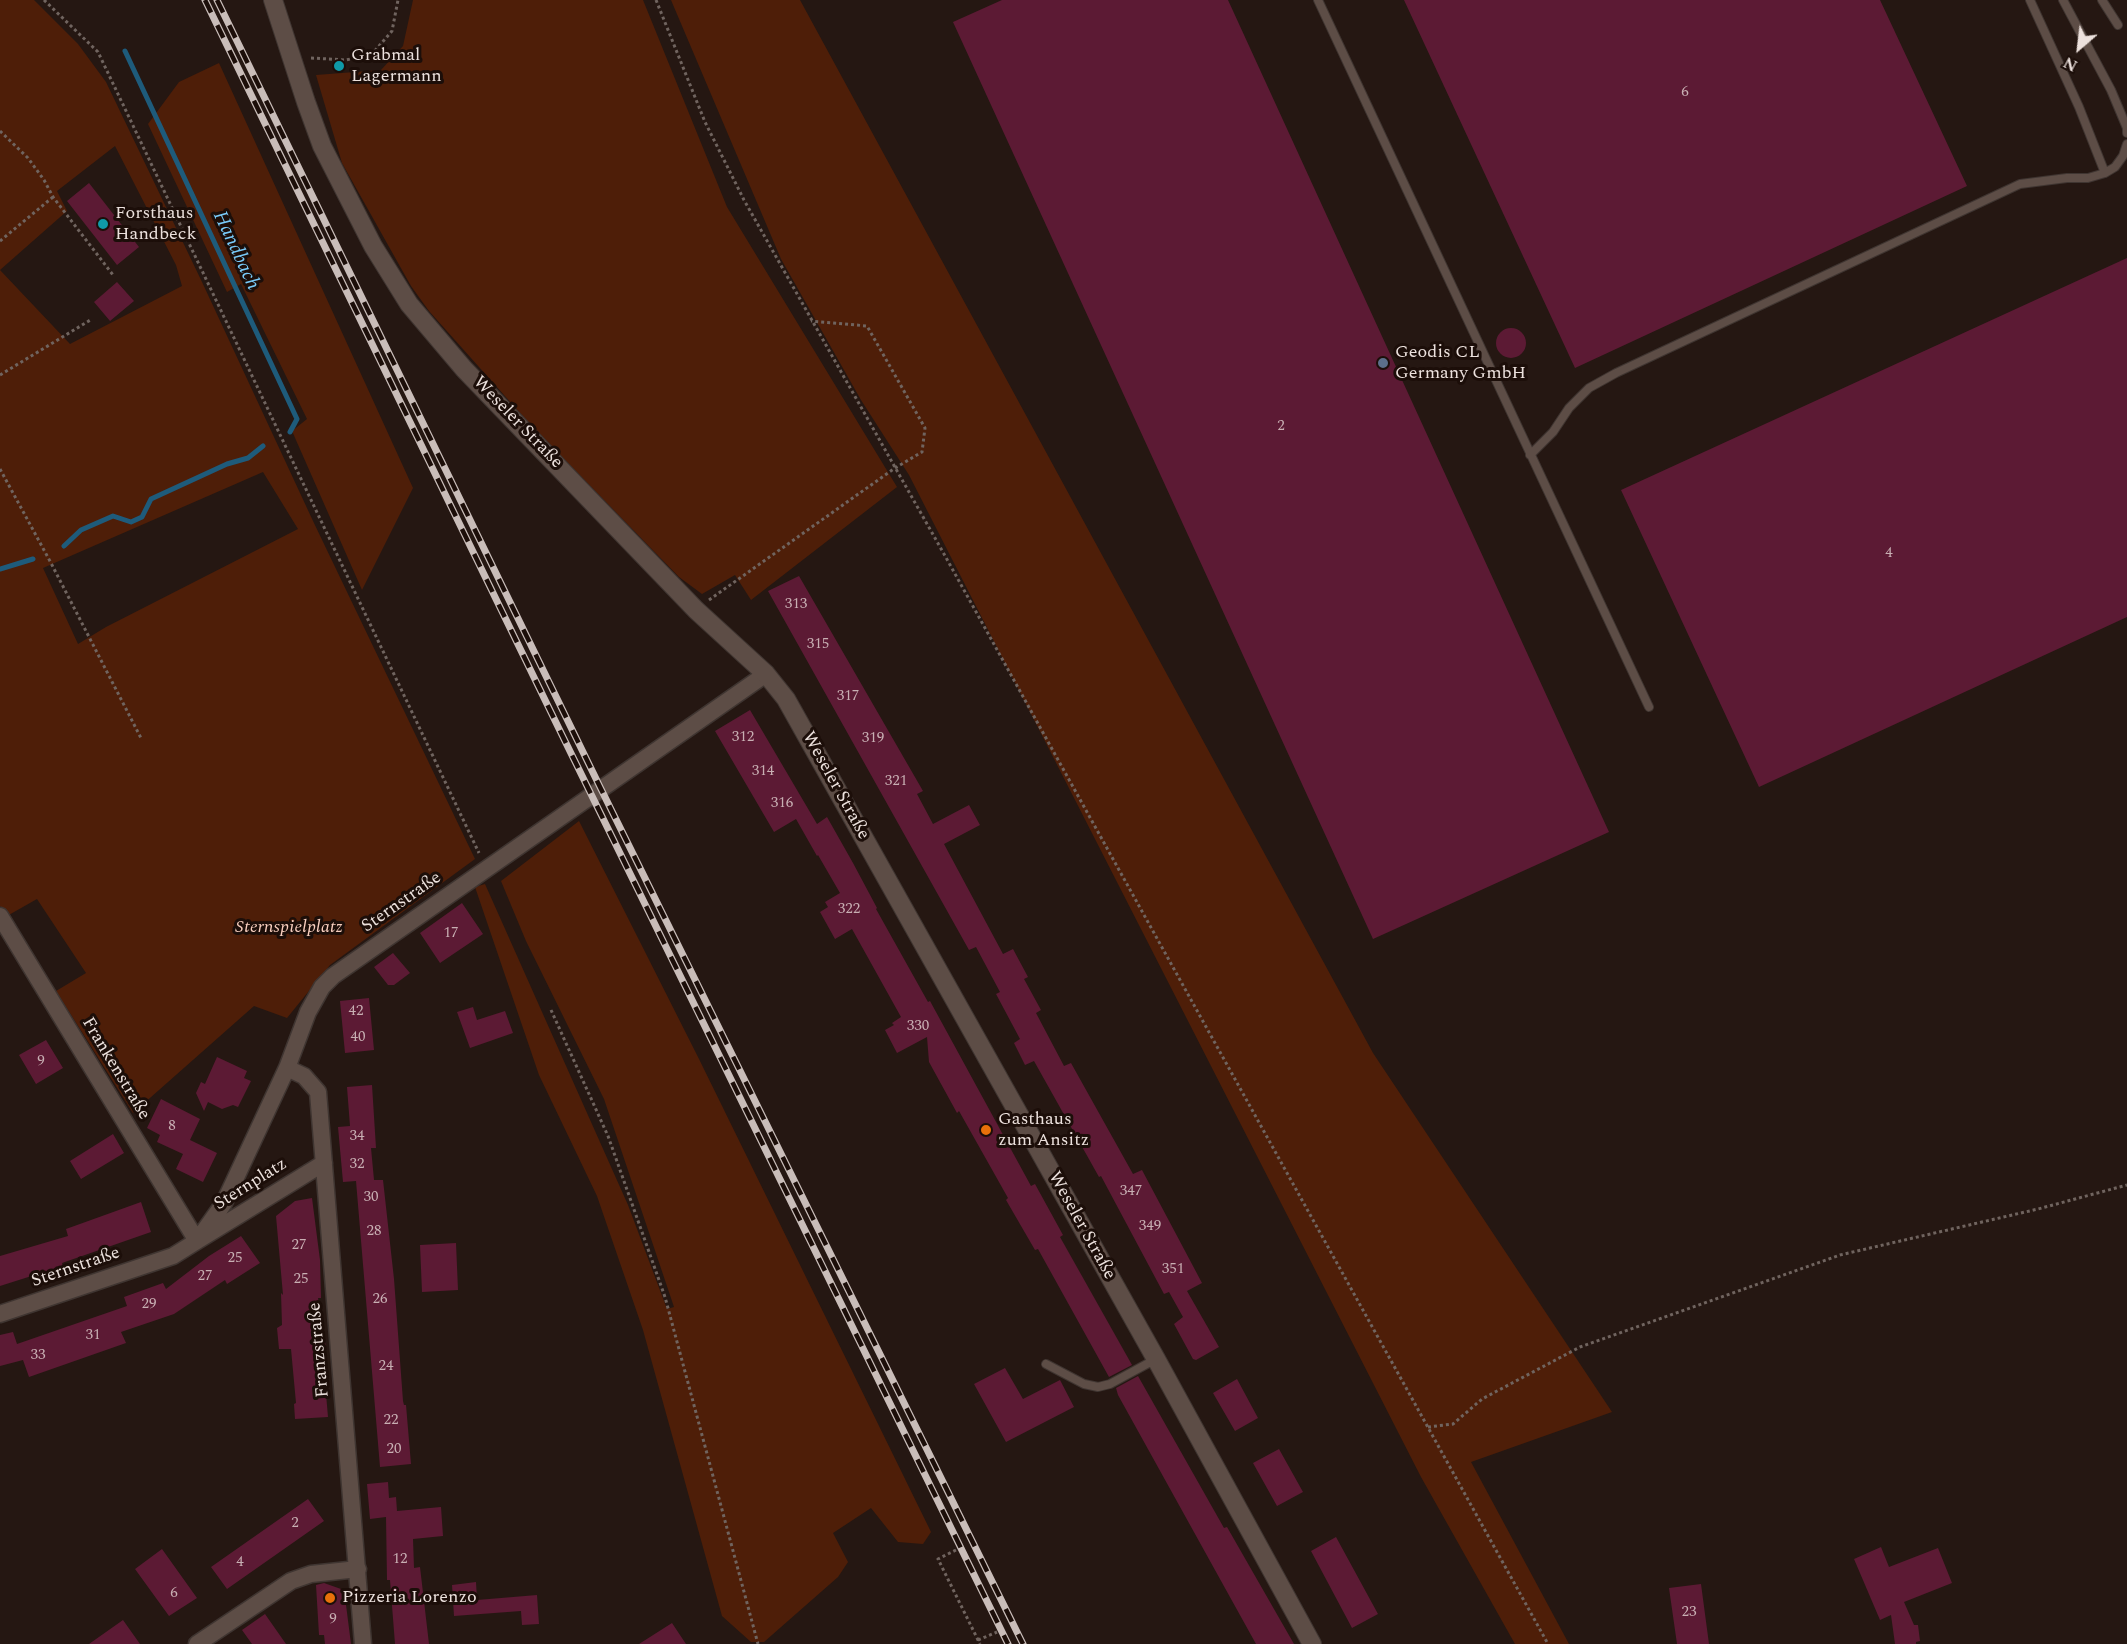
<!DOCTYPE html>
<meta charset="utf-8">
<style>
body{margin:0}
#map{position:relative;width:2127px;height:1644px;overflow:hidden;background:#251712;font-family:Spectral,serif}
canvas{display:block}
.north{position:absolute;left:2049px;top:18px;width:60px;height:60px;-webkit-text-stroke:4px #1c0e09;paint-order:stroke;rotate:208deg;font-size:16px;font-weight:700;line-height:24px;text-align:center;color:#ece1dd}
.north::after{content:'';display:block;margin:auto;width:21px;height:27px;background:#ece1dd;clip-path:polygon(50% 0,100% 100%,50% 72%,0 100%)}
</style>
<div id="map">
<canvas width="2127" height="1644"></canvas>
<div class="north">N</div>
</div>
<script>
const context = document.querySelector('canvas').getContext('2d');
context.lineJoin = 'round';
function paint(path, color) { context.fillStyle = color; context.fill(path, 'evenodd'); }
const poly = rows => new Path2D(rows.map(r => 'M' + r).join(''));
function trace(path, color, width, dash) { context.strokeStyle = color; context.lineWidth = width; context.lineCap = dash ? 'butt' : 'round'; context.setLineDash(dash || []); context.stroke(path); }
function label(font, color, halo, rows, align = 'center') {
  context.font = font + ' Spectral,serif'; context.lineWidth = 6; context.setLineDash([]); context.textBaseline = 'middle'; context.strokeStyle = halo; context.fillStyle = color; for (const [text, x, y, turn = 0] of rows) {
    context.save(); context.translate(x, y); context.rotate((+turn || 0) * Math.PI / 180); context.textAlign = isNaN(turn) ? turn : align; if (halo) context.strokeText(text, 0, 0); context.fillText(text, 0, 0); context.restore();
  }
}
paint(poly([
 [0,0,34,0,78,44,106,82,202,282,313,521,475,859,330,965,287,1018,254,1006,133,1113,56,991,86,973,37,899,7,916,0,906],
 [115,146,176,265,182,286,70,344,0,270,67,211,57,191],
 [263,472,298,529,106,627,78,644,43,568],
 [413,0,643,0,727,207,897,487,751,600,735,575,702,594,679,577,529,423,429,311,411,286,342,163,316,75,381,70,403,46],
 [671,0,800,0,1373,1053,1612,1412,1471,1462,1569,1644,1515,1644,1421,1477,909,475,861,400,781,259],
 [219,63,413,488,362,590,292,431,307,419,241,284,227,292,148,124,179,82],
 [579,821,699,1059,931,1532,923,1544,898,1542,871,1508,833,1533,848,1562,838,1577,764,1642,751,1642,722,1616,643,1330,597,1196,539,1075,475,887,485,884,628,1205,667,1309,674,1307,604,1099,526,941,501,881]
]), '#4e1e08');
trace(poly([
 [125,51,297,419,290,432],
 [64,546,81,530,113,516,131,522,142,517,151,499,227,464,248,458,263,446],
 [0,569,33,559]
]), '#1e5b7b', 5);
paint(poly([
 [1002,0,1228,0,1609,832,1373,939,953,22],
 [1404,0,1880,0,1967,186,1575,368],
 [89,183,139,247,117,265,67,201],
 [2127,258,2127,617,1759,787,1621,490],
 [117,282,134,301,110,321,94,302],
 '1496 343a15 15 0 1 1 30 0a15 15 0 1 1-30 0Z',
 [799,576,923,791,917,794,933,824,969,805,980,825,944,844,1003,954,1013,949,1028,977,1024,979,1041,1010,1036,1013,1064,1066,1071,1063,1133,1174,1142,1170,1202,1283,1187,1291,1219,1347,1196,1360,1193,1359,1174,1324,1183,1317,1169,1292,1164,1294,1101,1176,1099,1177,1034,1061,1025,1065,1014,1043,1020,1039,996,994,1000,992,976,947,969,950,768,591],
 [750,710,817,824,827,817,853,863,877,908,876,909,928,1002,930,1001,1031,1186,1035,1184,1063,1235,1060,1237,1132,1365,1109,1377,1038,1249,1035,1250,1006,1200,1008,1198,959,1111,957,1113,929,1062,927,1037,897,1053,885,1030,894,1025,892,1023,901,1017,852,929,835,939,820,912,828,907,825,902,840,893,818,855,817,856,796,819,774,832,715,731],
 [462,903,483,934,440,963,420,933],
 [393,953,410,973,394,985,388,985,374,967],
 [369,998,374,1050,345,1053,340,1001],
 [473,1007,477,1020,505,1011,513,1033,470,1048,457,1012],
 [46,1040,63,1068,36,1084,19,1055],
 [217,1057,247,1071,244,1078,251,1081,238,1107,233,1105,222,1109,208,1102,204,1111,196,1093,201,1082,205,1084],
 [372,1085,376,1148,371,1148,374,1180,383,1180,394,1279,403,1401,404,1405,406,1405,411,1464,380,1467,356,1181,343,1182,338,1127,350,1126,347,1087],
 [161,1099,200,1119,190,1140,217,1153,203,1182,176,1169,183,1154,157,1142,160,1135,147,1128],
 [113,1134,124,1153,81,1179,70,1161],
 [312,1198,320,1260,321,1298,318,1298,326,1348,317,1348,320,1382,325,1382,328,1417,295,1419,294,1404,296,1403,291,1349,279,1349,277,1328,282,1325,281,1293,283,1295,276,1216,295,1201],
 [141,1202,151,1232,62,1263,63,1266,0,1286,0,1256,68,1236,66,1229],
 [241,1236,260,1263,227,1284,225,1280,174,1314,121,1332,126,1343,29,1377,23,1360,0,1366,0,1335,13,1332,17,1344,127,1306,124,1297,163,1283,166,1289,209,1256],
 [456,1243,458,1290,422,1292,420,1245],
 [1005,1368,1023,1399,1060,1380,1074,1407,1006,1442,974,1384],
 [1138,1376,1224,1528,1227,1527,1294,1644,1256,1644,1118,1395,1116,1388],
 [1237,1379,1258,1418,1235,1431,1213,1393],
 [1279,1449,1303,1492,1277,1506,1253,1463],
 [388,1482,389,1498,396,1497,397,1511,441,1507,443,1536,413,1539,414,1568,420,1567,429,1644,395,1644,390,1580,387,1580,386,1517,370,1519,367,1484],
 [308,1499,324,1521,227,1589,211,1567],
 [1336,1537,1378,1614,1352,1628,1311,1551],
 [1881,1547,1889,1567,1938,1548,1952,1583,1904,1602,1914,1625,1918,1625,1920,1641,1916,1642,1916,1644,1895,1644,1891,1615,1880,1620,1854,1559],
 [162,1549,197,1598,169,1616,135,1569],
 [476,1582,477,1600,537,1595,539,1624,522,1625,521,1611,454,1616,452,1585],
 [324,1583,341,1589,345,1597,351,1644,325,1644,324,1635,319,1635,316,1585],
 [1701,1584,1709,1644,1677,1644,1669,1588],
 [265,1614,286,1644,252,1644,242,1630],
 [123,1620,140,1644,89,1644],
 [672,1623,686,1644,639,1644]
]), '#5c1a34');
const lane = poly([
 [1318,0,1649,707],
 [2030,0,2079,107,2105,173],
 [2063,0,2111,90,2127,128,2127,133],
 [2102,0,2118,25],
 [1530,455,1553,432,1569,408,1589,388,1616,373,2020,184,2067,178,2088,178,2105,173,2115,167,2123,156,2127,144],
 [1046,1364,1084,1384,1098,1387,1110,1384,1156,1359]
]);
const street = poly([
 [0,916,197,1241,324,1163],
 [287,1068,304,1076,318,1092,363,1644],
 [0,1314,173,1256,197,1241,224,1203,287,1068,308,1012,322,987,333,976,766,674],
 [197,1644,291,1581,311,1574,358,1569]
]);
const secondary = poly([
 [273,0,306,102,322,146,373,246,409,304,464,369,696,610,766,674,786,699,1156,1359,1312,1644]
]);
trace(lane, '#3f3531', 10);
trace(street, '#3f3531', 19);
trace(secondary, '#3f3531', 20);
trace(poly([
 [44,0,98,52,479,853],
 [656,0,705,122,744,200,944,554,1548,1644],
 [311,58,346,60,372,54,392,31,398,0],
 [0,131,28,158,44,180,53,197,113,275],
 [0,241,53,197],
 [0,375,92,319],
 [0,469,51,563,142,740],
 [709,600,895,468,922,452,925,428,867,326,811,321],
 [551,1010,608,1136,665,1297,758,1644],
 [1428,1427,1453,1424,1482,1399,1580,1347,1840,1255,2038,1209,2127,1185],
 [956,1550,938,1559,980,1644],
 [978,1640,997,1632]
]), '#70645f', 3, [3, 3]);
trace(lane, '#5d4d46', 8);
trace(street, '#5d4d46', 16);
trace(secondary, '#5d4d46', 18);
const rail = poly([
 [205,0,564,739,1008,1644],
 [217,0,601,789,1023,1644]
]);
trace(rail, '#c9bdb9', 7);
trace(rail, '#1c0e09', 4.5, [14]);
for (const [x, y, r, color] of [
 [339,66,6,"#0f9aa8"],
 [103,224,6,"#0f9aa8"],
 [1383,363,6,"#5c6f8a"],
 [986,1130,6,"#e8710a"],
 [330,1598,6,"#e8710a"]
]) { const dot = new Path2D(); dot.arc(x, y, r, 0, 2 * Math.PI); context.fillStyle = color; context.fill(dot); trace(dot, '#1c0e09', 2); }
label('15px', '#c8afb3', null, [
 ["6",1685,93],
 ["2",1281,427],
 ["4",1889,554],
 ["313",796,605],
 ["315",818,645],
 ["317",848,697],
 ["312",743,738],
 ["319",873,739],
 ["314",763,772],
 ["321",896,782],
 ["316",782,804],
 ["322",849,910],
 ["17",451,934],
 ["42",356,1012],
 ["330",918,1027],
 ["40",358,1038],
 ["9",41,1062],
 ["8",172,1127],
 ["34",357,1137],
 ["32",357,1165],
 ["347",1131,1192],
 ["30",371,1198],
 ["349",1150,1227],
 ["28",374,1232],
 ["27",299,1246],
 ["25",235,1259],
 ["351",1173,1270],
 ["27",205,1277],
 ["25",301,1280],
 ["26",380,1300],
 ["29",149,1305],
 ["31",93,1336],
 ["33",38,1356],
 ["24",386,1367],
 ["22",391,1421],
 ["20",394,1450],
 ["2",295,1524],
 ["12",400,1560],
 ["4",240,1563],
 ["6",174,1594],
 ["23",1689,1613],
 ["9",333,1620]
]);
label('18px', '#ece1dd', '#1c0e09', [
 ["Grabmal",351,56],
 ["Lagermann",351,77],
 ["Forsthaus",115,214],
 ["Handbeck",115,235],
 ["Geodis CL",1395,353],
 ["Germany GmbH",1395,374],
 ["Gasthaus",998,1120],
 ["zum Ansitz",998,1141],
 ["Pizzeria Lorenzo",342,1598]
], 'left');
label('18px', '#ece1dd', '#1c0e09', [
 ["Weseler Straße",517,423,46],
 ["Weseler Straße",835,786,61],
 ["Sternstraße",402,903,-35],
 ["Frankenstraße",115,1069,59],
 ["Sternplatz",251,1185,-32],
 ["Weseler Straße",1081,1226,61],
 ["Sternstraße",76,1268,-19],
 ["Franzstraße",320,1350,-95]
]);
label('italic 18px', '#f9cfbf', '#1c0e09', [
 ["Sternspielplatz",289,928]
]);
label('italic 20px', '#79caf9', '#1c0e09', [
 ["Handbach",235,251,65]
]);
</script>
